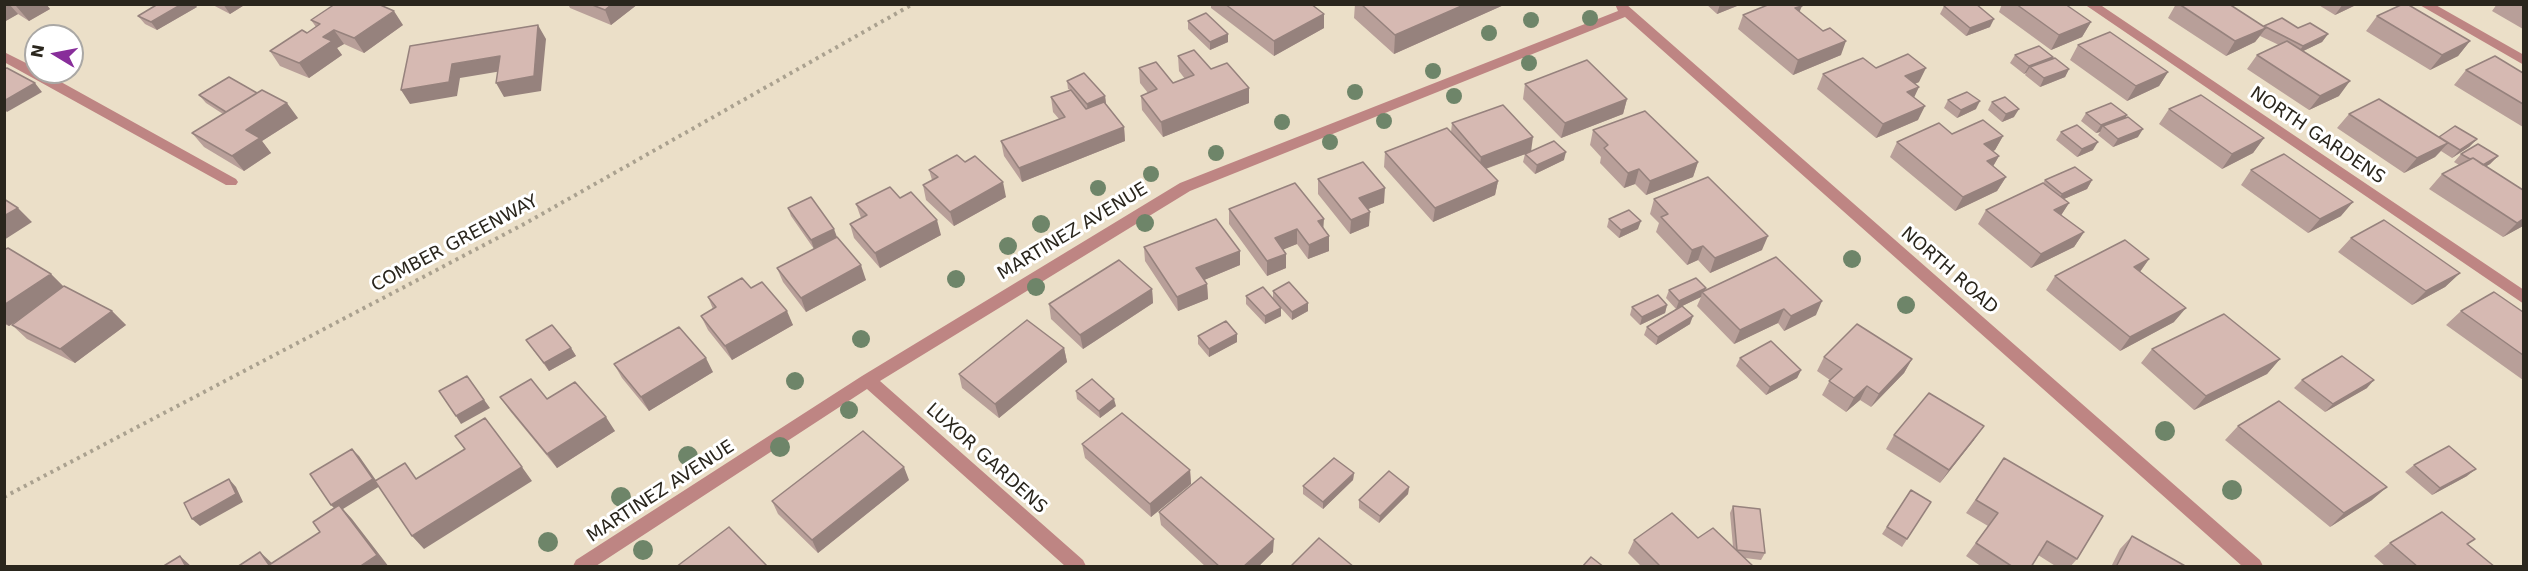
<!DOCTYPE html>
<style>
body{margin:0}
#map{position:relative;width:2528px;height:571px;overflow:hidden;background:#ebdfc8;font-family:"DejaVu Sans",sans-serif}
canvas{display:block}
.frame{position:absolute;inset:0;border:6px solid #2a261d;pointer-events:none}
.north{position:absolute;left:24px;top:24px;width:60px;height:60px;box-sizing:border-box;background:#fff;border:2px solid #aaa8a5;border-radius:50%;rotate:280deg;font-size:16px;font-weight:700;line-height:24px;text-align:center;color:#2a261d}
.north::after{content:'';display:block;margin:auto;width:21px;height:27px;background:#882e9a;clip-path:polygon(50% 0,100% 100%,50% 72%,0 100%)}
</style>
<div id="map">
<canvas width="2528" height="571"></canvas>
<div class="frame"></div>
<div class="north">N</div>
</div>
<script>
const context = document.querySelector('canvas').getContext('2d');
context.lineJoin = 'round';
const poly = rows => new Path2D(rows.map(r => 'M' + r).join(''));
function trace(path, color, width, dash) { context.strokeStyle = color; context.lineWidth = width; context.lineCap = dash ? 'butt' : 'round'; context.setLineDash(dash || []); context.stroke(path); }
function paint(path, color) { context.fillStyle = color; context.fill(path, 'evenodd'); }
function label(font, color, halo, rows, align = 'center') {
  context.font = font + ' "DejaVu Sans",sans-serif'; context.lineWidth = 6; context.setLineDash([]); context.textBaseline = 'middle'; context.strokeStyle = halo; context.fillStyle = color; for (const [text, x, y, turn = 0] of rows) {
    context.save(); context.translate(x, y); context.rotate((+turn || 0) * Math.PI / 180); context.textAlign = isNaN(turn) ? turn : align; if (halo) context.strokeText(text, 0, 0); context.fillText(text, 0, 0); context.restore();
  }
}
trace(poly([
 [4,497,526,223,913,4]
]), '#aaa18f', 4, [3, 4.5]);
paint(poly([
 [1615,4,1626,4,2260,560,2263,566,2242,566,1625,17,1190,191,880,381,1083,560,1086,566,1065,566,867,389,596,566,573,566,576,560,862,376,1180,183,1618,11,1615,4],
 [2084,4,2099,4,2524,290,2524,304,2084,4],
 [2418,4,2434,4,2524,55,2524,65,2418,4],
 [4,52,36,68,36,72,43,72,236,179,238,182,236,185,226,185,4,62,4,52]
]), '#be8583');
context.fillStyle = '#6e8569';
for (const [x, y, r] of [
 [1590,18,8],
 [1531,20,8],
 [1489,33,8],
 [1529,63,8],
 [1433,71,8],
 [1355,92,8],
 [1454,96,8],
 [1384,121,8],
 [1282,122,8],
 [1330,142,8],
 [1216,153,8],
 [1151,174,8],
 [1098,188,8],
 [1145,223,9],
 [1041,224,9],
 [1008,246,9],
 [1852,259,9],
 [956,279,9],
 [1036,287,9],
 [1906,305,9],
 [861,339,9],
 [795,381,9],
 [849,410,9],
 [2165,431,10],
 [780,447,10],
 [688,456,10],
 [2232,490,10],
 [621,497,10],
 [548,542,10],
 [643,550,10]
]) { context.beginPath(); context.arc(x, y, r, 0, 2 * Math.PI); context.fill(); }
paint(poly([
 [4,4,46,4,50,9,29,21,18,14,4,22],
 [211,4,246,4,230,14],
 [568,4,638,4,611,25,570,8],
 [1211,4,1311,4,1324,28,1274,56,1211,8],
 [1355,4,1506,4,1394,54,1354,18],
 [1706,4,1742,4,1717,14],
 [2002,4,2065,4,2091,22,2082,37,2051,50,1999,12],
 [2176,4,2229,4,2264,27,2298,28,2328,34,2322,42,2303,51,2339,96,2309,110,2247,69,2257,55,2279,45,2260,36,2255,42,2226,56,2168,18],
 [2317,4,2358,4,2335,15],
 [2497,4,2523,4,2523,29,2492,11],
 [1944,6,1990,27,1966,36,1940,14],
 [197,7,157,30,145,24,138,16],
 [1799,12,1841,55,1793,75,1738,29,1743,15],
 [2377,16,2470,41,2458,56,2430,70,2366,31],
 [311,20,403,25,364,53,344,44,337,48,342,55,309,78,280,66,270,51,307,33,316,27],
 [1188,21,1228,34,1228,42,1210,50,1188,29],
 [2078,45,2168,72,2159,86,2127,101,2070,60],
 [2015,55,2053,57,2052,59,2069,69,2065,77,2040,87,2025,75,2026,73,2024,74,2010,63],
 [1178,56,1211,69,1249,103,1163,137,1142,110,1141,96,1148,93,1140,83,1139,68,1173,83,1185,79,1179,71],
 [1876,68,1919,82,1915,84,1914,98,1918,120,1876,138,1817,89,1823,74],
 [2466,70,2523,73,2523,127,2454,85],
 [1067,81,1105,96,1106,104,1124,127,1125,141,1022,182,1004,156,1001,141,1059,119,1053,112,1051,97,1070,90,1068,89],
 [1525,84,1627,99,1623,114,1561,138,1523,99],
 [199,95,298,118,262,141,271,153,244,171,204,147,192,133,223,114,206,103],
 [1948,100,1976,109,1957,118,1944,108],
 [1992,102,2014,117,2002,122,1988,110],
 [2169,109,2264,138,2253,153,2222,169,2159,124],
 [2086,113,2127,115,2125,118,2138,137,2113,147,2098,135,2100,132,2096,133,2081,121],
 [2349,114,2439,137,2477,139,2469,147,2452,158,2441,151,2435,157,2404,173,2337,128],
 [1452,123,1531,151,1564,160,1535,174,1523,162,1525,154,1486,169,1498,181,1495,195,1433,222,1384,167,1385,152,1451,132],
 [1593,130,1698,162,1693,177,1646,195,1635,184,1624,188,1600,163,1601,157,1590,145],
 [2061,132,2093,150,2077,157,2056,140],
 [1952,134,2003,136,1995,150,1993,151,1999,156,1993,166,2006,177,1997,191,1955,211,1890,157,1897,142],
 [2461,154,2498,156,2490,164,2486,166,2523,190,2523,226,2503,237,2429,189,2442,174,2459,165,2454,162],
 [965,162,1006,197,954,226,926,200,923,185,932,180,929,170],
 [2251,170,2341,216,2308,233,2241,185],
 [1318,179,1384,203,1368,209,1369,226,1350,234,1318,194],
 [2045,180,2092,180,2087,189,2064,199,2069,203,2061,215,2084,232,2074,247,2031,268,1978,224,1986,210,2043,183],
 [1654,199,1762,250,1710,273,1698,260,1687,265,1656,232,1659,223,1650,214],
 [856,204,941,235,880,268,854,238,850,224,861,218],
 [788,208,837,237,866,280,806,312,783,282,777,268,814,249,791,216],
 [1229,209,1323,228,1329,236,1329,251,1308,259,1297,244,1283,249,1286,254,1286,268,1267,276,1229,224],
 [1609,219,1638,229,1619,238,1607,227],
 [2351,238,2460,273,2445,287,2412,305,2338,252],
 [1144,247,1240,251,1240,265,1204,280,1207,284,1208,299,1178,311,1145,261],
 [4,248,51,274,64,287,112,311,126,325,75,363,27,339,12,325,17,321,9,326,4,324],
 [2149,259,2140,272,2174,322,2120,351,2046,290,2055,276],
 [751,288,793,325,732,360,708,330,701,316,713,309,708,297],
 [1706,288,1704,291,1816,315,1784,331,1778,323,1734,344,1697,306,1701,297,1676,309,1666,298,1669,290],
 [1152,289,1153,303,1083,349,1051,319,1049,304],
 [1273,291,1308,311,1292,320,1281,308,1281,316,1265,324,1246,304,1246,296,1273,298],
 [1667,305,1665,313,1640,325,1630,315,1632,307],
 [2461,311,2523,312,2523,380,2446,325],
 [1690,324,1656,345,1644,335,1647,327],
 [1237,334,1237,342,1209,357,1198,344,1198,336],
 [526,340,571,348,576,356,549,371],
 [1064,348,1067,362,999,418,962,388,959,374],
 [2152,349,2280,359,2267,374,2194,410,2141,363],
 [1824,357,1912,359,1904,373,1871,407,1860,400,1846,412,1822,395,1830,380,1817,371],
 [1740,358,1801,370,1797,378,1766,395,1736,366],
 [614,364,713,372,649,411,622,378],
 [2302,380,2367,388,2325,412,2294,388],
 [1076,391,1116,406,1100,418,1077,399],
 [500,397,547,399,615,431,557,468,510,411],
 [2238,426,2372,500,2330,527,2225,440],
 [1894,435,1974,440,1940,483,1886,449],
 [1082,444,1190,470,1191,484,1151,517,1085,458],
 [2004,458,2077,559,2070,567,2057,567,2038,555,2031,567,1982,567,1966,556,1988,526,1966,513],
 [2414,465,2467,476,2432,495,2405,472],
 [1354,473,1353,480,1323,509,1303,494,1303,486],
 [909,480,818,553,778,514,772,501],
 [1409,487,1408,494,1379,523,1359,508,1359,500],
 [1911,490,1931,502,1902,547,1882,534],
 [1733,506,1765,553,1761,560,1745,558,1754,567,1642,567,1628,553,1634,540,1698,538,1733,547,1730,513],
 [1159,512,1273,552,1258,567,1206,567,1161,525],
 [2132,536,2187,567,2111,567,2120,549],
 [2475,539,2468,544,2495,567,2386,567,2374,556,2390,543]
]), '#b89f99');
paint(poly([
 [4,4,9,4,18,14,4,22],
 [19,4,46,4,50,9,29,21,16,6],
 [182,4,195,4,197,7,157,30,151,22],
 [223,4,246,4,230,14],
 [612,4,638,4,611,25,605,10],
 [1466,4,1506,4,1394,54,1395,35],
 [1720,4,1742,4,1717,14],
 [2343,4,2358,4,2335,15],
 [1802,6,1796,20,1795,8],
 [394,11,403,25,364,53,354,38],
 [1324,14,1324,28,1274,56,1274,41],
 [1994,19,1990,27,1966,36,1970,28],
 [2091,22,2082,37,2051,50,2059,35],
 [538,25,546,39,541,91,504,97,496,83],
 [2266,28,2255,42,2226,56,2235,41],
 [334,30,344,44,337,48,342,55,309,78,299,63,323,37],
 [1228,34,1228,42,1210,50,1210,42],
 [2328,34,2322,42,2297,54,2303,46],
 [1846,41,1841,55,1793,75,1798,60],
 [2470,41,2458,56,2430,70,2442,55],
 [500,56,508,70,460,78,457,96,410,104,401,90,452,64],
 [2053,57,2049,65,2030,67,2026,73,2024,74,2029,66],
 [1926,68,1919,82,1898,91,1905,76],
 [2069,69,2065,77,2040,87,2044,78],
 [2168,72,2159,86,2127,101,2136,86],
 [2350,81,2339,96,2309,110,2320,96],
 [35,83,42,92,7,112,4,109,4,101],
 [1919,87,1912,102,1907,92],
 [1249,88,1249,103,1163,137,1161,122],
 [1105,96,1106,104,1088,112,1087,104],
 [1627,99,1623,114,1561,138,1565,123],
 [1980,101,1976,109,1957,118,1961,110],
 [287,103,298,118,262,141,271,153,244,171,232,156,246,130],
 [1925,106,1918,120,1876,138,1883,124],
 [2019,109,2014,117,2002,122,2006,114],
 [2127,115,2122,123,2103,126,2100,132,2096,133,2101,125],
 [1124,127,1125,141,1022,182,1019,168],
 [2143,129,2138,137,2113,147,2118,139],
 [2003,136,1995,150,1976,159,1984,144],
 [1533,137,1531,152,1479,171,1481,157],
 [2264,138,2253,153,2222,169,2232,154],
 [2477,139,2469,147,2452,158,2460,150],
 [2098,142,2093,150,2077,157,2082,149],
 [2448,143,2435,157,2404,173,2417,158],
 [1566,152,1564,160,1535,174,1537,165],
 [1999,156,1991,170,1987,161],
 [2498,156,2490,164,2474,174,2481,166],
 [1698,162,1693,177,1646,195,1650,181],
 [1639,169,1635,184,1624,188,1628,173],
 [2006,177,1997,191,1955,211,1963,197],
 [2092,180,2087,189,2057,202,2062,194],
 [1498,181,1495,195,1433,222,1435,208],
 [1003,182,1006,197,954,226,950,212],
 [1385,188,1384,203,1358,213,1359,198],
 [2353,202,2341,216,2308,233,2320,219],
 [2069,203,2060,217,2054,210],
 [18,208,32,222,4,240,4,216],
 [1370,212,1369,226,1350,234,1351,220],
 [1324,219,1323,233,1318,221],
 [2523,219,2523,226,2503,237,2517,223],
 [937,220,941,235,880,268,875,253],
 [1641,221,1638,229,1619,238,1621,230],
 [834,229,837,237,814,249,811,240],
 [1297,229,1297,244,1275,253,1275,238],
 [2084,232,2074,247,2031,268,2041,254],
 [1329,236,1329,251,1308,259,1309,245],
 [1768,236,1762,250,1710,273,1715,258],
 [1703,246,1698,260,1687,265,1692,250],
 [1240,251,1240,265,1197,283,1196,268],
 [1286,254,1286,268,1267,276,1267,261],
 [2149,259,2139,273,2134,267],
 [861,265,866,280,806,312,801,298],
 [2460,273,2445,287,2412,305,2426,291],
 [51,274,66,289,9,326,4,322,4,305],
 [1207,284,1208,299,1178,311,1177,297],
 [1706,288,1704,293,1702,292,1701,297,1676,309,1679,301],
 [1152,289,1153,303,1083,349,1080,335],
 [1822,301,1816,315,1784,331,1791,316],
 [1308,303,1308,311,1292,320,1292,312],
 [1667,305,1665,313,1640,325,1642,317],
 [1281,308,1281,316,1265,324,1265,316],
 [2186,308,2174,322,2120,351,2130,337],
 [1784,309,1778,323,1734,344,1740,330],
 [112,311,126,325,75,363,60,349],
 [787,311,793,325,732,360,725,346],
 [1693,316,1690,324,1656,345,1658,337],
 [1237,334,1237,342,1209,357,1209,349],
 [571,348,576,356,549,371,544,363],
 [1064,348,1067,362,999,418,995,404],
 [706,358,713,372,649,411,641,397],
 [1912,359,1904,373,1871,407,1879,394],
 [2280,359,2267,374,2194,410,2206,396],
 [1801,370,1797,378,1766,395,1770,387],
 [467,376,490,408,461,424,456,416],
 [2374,380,2367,388,2325,412,2333,404],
 [1867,386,1860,400,1846,412,1854,398],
 [1114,399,1116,406,1100,418,1099,411],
 [606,417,615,431,557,468,547,454],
 [1984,426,1974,440,1940,483,1949,470],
 [352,449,359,456,380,486,343,509,352,519,389,567,359,567,338,512,331,505],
 [522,467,532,481,424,549,412,536],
 [904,467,909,480,818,553,812,540],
 [2476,469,2467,476,2432,495,2440,488],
 [1190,470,1191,484,1151,517,1150,504],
 [1354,473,1353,480,1323,509,1323,502],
 [229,479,236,487,243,502,200,526,192,519],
 [1409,487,1408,494,1379,523,1380,516],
 [2387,487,2372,500,2330,527,2344,513],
 [1274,539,1273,552,1258,567,1243,567],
 [260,552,274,565,270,567],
 [180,556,192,567,186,567]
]), '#96827d');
const building = poly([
 [158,4,182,4,151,22,138,16,158,4],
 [335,4,378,4,394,11,354,38,334,30,323,37,332,41,299,63,270,51,302,30,307,33,320,24,311,20,335,4],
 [590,4,612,4,605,10,590,4],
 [1225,4,1311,4,1324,14,1274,41,1225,4],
 [1361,4,1466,4,1395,35,1361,4],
 [1770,4,1800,4,1802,6,1795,8,1823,31,1830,28,1846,41,1798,60,1743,15,1770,4],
 [1949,4,1976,4,1994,19,1970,28,1944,6,1949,4],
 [2016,4,2065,4,2091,22,2059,35,2016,4],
 [2179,4,2229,4,2266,28,2235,41,2179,4],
 [2403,4,2407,4,2470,41,2442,55,2377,16,2403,4],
 [1206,13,1228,34,1210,42,1188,21,1206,13],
 [2282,18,2298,28,2310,23,2328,34,2303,46,2264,26,2282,18],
 [538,25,534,76,496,83,500,56,452,64,449,82,401,90,410,46,538,25],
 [2110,32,2168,72,2136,86,2078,45,2110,32],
 [2287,41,2350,81,2320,96,2257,55,2287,41],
 [2039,46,2053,57,2029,66,2015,55,2039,46],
 [1194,50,1211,69,1227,63,1249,88,1161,122,1141,96,1157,89,1139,68,1156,62,1173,83,1194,75,1178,56,1194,50],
 [1908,54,1926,68,1905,76,1919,87,1907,92,1925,106,1883,124,1823,74,1863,58,1876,68,1908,54],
 [2495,56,2523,73,2523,104,2466,70,2495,56],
 [2055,58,2069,69,2044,78,2030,67,2055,58],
 [1587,60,1627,99,1565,123,1525,84,1587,60],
 [7,68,35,83,4,101,4,69,7,68],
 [1084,73,1105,96,1087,104,1067,81,1084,73],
 [229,77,257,93,226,112,199,95,229,77],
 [262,90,287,103,246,130,260,138,232,156,192,133,262,90],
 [1071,90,1086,109,1104,102,1124,127,1019,168,1001,141,1065,117,1051,97,1071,90],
 [1967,92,1980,101,1961,110,1948,100,1967,92],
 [2201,95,2264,138,2232,154,2169,109,2201,95],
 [2005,97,2019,109,2006,114,1992,102,2005,97],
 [2379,99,2448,143,2417,158,2349,114,2379,99],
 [2111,103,2127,115,2101,125,2086,113,2111,103],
 [1503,105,1533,137,1481,157,1452,123,1503,105],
 [1645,111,1698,162,1650,181,1639,169,1628,173,1604,148,1608,145,1593,130,1645,111],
 [2128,117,2143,129,2118,139,2103,126,2128,117],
 [1983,120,2003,136,1984,144,1999,156,1987,161,2006,177,1963,197,1897,142,1939,123,1952,134,1983,120],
 [2077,125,2098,142,2082,149,2061,132,2077,125],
 [2455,126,2477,139,2460,150,2439,137,2455,126],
 [1447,128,1498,181,1435,208,1385,152,1447,128],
 [1554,141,1566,152,1537,165,1525,154,1554,141],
 [2478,144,2498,156,2483,165,2473,158,2470,159,2461,154,2478,144],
 [2284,154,2353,202,2320,219,2251,170,2284,154],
 [957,155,965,162,975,156,1003,182,950,212,923,185,938,177,929,170,957,155],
 [2473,158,2523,190,2523,219,2517,223,2442,174,2473,158],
 [1363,162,1385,188,1359,198,1370,212,1351,220,1318,179,1363,162],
 [2075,167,2092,180,2062,194,2045,180,2075,167],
 [1708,177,1768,236,1715,258,1703,246,1692,250,1661,217,1668,214,1654,199,1708,177],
 [1295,183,1324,219,1318,221,1329,236,1309,245,1297,229,1275,238,1286,254,1267,261,1229,209,1295,183],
 [2043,183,2069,203,2054,210,2084,232,2041,254,1986,210,2043,183],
 [890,187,900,198,911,192,937,220,875,253,850,224,867,215,856,204,890,187],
 [811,197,834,229,811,240,788,208,811,197],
 [4,199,18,208,4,216,4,199],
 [1629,210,1641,221,1621,230,1609,219,1629,210],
 [1216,219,1240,251,1196,268,1207,284,1177,297,1144,247,1216,219],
 [2384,220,2460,273,2426,291,2351,238,2384,220],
 [837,237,861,265,801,298,777,268,837,237],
 [2125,240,2149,259,2134,267,2186,308,2130,337,2055,276,2125,240],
 [8,248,51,274,4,305,4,250,8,248],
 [1776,257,1822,301,1791,316,1784,309,1740,330,1702,292,1776,257],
 [1119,260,1152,289,1080,335,1049,304,1119,260],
 [742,278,751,288,762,282,787,311,725,346,701,316,716,307,708,297,742,278],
 [1696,278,1706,288,1679,301,1669,290,1696,278],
 [1289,282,1308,303,1292,312,1273,291,1289,282],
 [64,286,112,311,60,349,12,325,64,286],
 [1263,287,1281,308,1265,316,1246,296,1263,287],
 [2494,292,2523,312,2523,355,2461,311,2494,292],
 [1658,295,1667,305,1642,317,1632,307,1658,295],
 [1682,306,1693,316,1658,337,1647,327,1682,306],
 [2224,314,2280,359,2206,396,2152,349,2224,314],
 [1027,320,1064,348,995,404,959,374,1027,320],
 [1226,321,1237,334,1209,349,1198,336,1226,321],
 [1857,324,1912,359,1879,394,1867,386,1854,398,1829,381,1842,369,1824,357,1857,324],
 [552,325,571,348,544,363,526,340,552,325],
 [679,327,706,358,641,397,614,364,679,327],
 [1771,341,1801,370,1770,387,1740,358,1771,341],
 [2342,356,2374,380,2333,404,2302,380,2342,356],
 [467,376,484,400,456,416,439,391,467,376],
 [531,379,547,399,575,382,606,417,547,454,500,397,531,379],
 [1092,379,1114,399,1099,411,1076,391,1092,379],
 [1929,393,1984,426,1949,470,1894,435,1929,393],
 [2279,401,2387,487,2344,513,2238,426,2279,401],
 [1122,413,1190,470,1150,504,1082,444,1122,413],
 [485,418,522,467,412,536,375,481,405,463,416,479,465,449,455,436,485,418],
 [863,431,904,467,812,540,772,501,863,431],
 [2449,446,2476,469,2440,488,2414,465,2449,446],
 [352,449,373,479,331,505,310,474,352,449],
 [1334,458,1354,473,1323,502,1303,486,1334,458],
 [2004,458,2103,516,2077,559,2047,541,2031,567,2013,567,1976,543,1998,513,1976,500,2004,458],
 [1389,471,1409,487,1380,516,1359,500,1389,471],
 [1201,477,1274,539,1243,567,1220,567,1159,512,1201,477],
 [229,479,236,494,192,519,184,503,229,479],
 [1911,490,1931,502,1907,539,1887,527,1911,490],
 [339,505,377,555,359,567,237,567,260,552,269,565,320,532,313,522,339,505],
 [1733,506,1760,509,1765,553,1737,550,1733,506],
 [2442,512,2475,539,2467,544,2495,567,2418,567,2390,543,2442,512],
 [1672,513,1698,538,1713,528,1754,567,1659,567,1660,566,1634,540,1672,513],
 [729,527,768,567,676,567,729,527],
 [2132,536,2187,567,2116,567,2132,536],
 [1319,538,1354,567,1290,567,1319,538],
 [180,556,186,567,162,567,180,556],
 [1591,557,1604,567,1582,567,1591,557]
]);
paint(building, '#d6b9b2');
trace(building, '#96827d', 1.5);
label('18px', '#2a261d', '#fff', [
 ["NORTH GARDENS",2317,136,34],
 ["MARTINEZ AVENUE",1073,232,-31],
 ["COMBER GREENWAY",455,244,-28],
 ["NORTH ROAD",1949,271,41],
 ["LUXOR GARDENS",986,459,42],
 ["MARTINEZ AVENUE",661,492,-33]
]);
</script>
